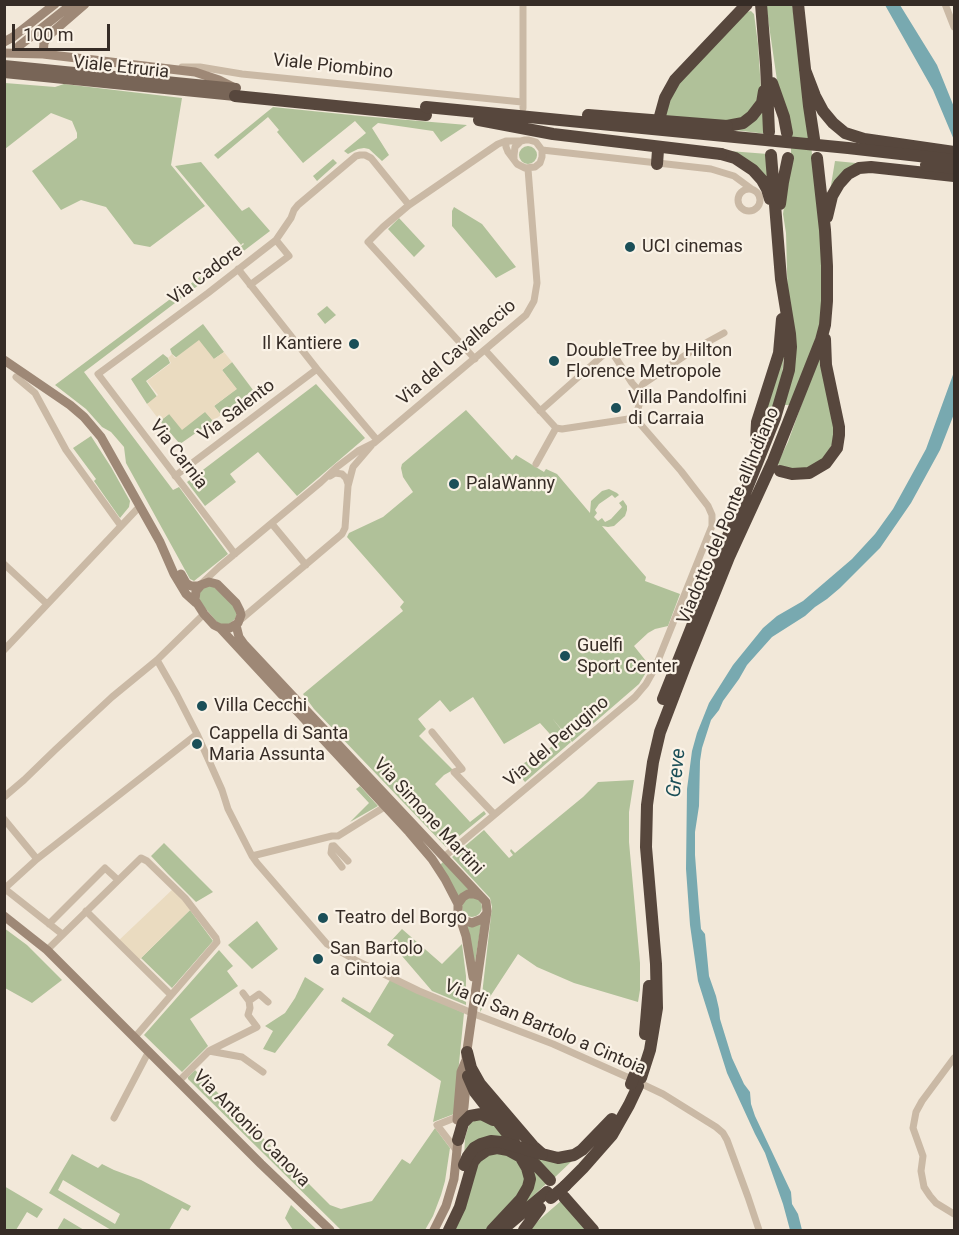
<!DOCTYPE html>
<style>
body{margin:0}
#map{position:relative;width:959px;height:1235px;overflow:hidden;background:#f2e8d9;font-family:Roboto,sans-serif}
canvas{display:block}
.frame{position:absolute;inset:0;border:6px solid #362c26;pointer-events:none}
.scale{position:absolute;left:12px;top:24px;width:98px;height:27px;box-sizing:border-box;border:3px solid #362c26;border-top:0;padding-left:8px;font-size:18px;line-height:21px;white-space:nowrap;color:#362c26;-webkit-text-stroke:4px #faf2e6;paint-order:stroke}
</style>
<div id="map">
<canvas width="959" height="1235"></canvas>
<div class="frame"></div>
<div class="scale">100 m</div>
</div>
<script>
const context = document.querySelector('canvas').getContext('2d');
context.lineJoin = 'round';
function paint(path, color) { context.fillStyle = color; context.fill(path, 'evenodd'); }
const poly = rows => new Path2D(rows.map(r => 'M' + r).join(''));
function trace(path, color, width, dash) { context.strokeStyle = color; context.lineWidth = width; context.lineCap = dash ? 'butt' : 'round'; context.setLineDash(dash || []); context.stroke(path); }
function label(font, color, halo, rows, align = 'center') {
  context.font = font + ' Roboto,sans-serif'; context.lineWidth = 4.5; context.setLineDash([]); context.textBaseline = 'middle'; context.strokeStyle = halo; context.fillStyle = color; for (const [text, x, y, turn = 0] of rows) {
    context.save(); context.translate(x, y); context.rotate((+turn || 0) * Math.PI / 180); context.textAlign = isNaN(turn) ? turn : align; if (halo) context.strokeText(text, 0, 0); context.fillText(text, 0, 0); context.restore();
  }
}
paint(poly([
 [766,5,792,5,799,47,817,195,821,241,822,310,820,326,792,405,783,405,788,309,786,233,783,214,791,156,791,135,779,94],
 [751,11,754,14,758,44,761,90,759,102,747,116,730,122,665,118,668,101,676,85,747,12],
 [5,83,55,87,64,84,182,98,171,165,205,206,150,247,134,244,106,207,81,200,61,210,32,171,77,138,77,133,72,121,51,113,5,149],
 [765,105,767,134,734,130],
 [273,107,361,116,467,125,441,142,433,131,378,123,372,128,389,155,382,161,369,149,364,148,358,149,348,154,344,151,366,133,355,121,303,163,277,132,279,130,268,117,218,159,214,155],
 '519 155a9 9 0 1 1 18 0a9 9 0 1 1-18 0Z',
 [729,151,768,154,770,184],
 [333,159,337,163,317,181,313,176],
 [835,161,866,164,830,191],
 [201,162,242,211,249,207,270,231,84,372,173,490,179,487,228,554,194,581,190,579,126,463,124,447,111,432,102,427,86,409,55,385,244,244,243,243,241,245,175,166],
 [454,207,482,224,516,267,496,278,452,226,452,211],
 [399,218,425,246,414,257,388,229],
 [327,306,336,315,325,324,317,314],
 [203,324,224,352,214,359,177,358,172,354,170,349],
 [785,344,782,377,762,441,760,427],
 [821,350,833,425,833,443,824,458,804,470,785,468,777,464,788,442],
 [163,354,168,358,170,363,146,381,158,398,147,404,131,379],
 [232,362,253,390,221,415,214,406,236,389,222,370],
 [316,384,365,438,297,496,258,452,230,474,236,482,205,506,187,482],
 [466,410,512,460,516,455,544,472,546,469,557,474,590,513,591,501,602,491,609,489,617,493,619,495,615,498,612,495,599,504,595,510,597,513,594,517,598,521,602,518,605,522,611,519,622,507,619,503,623,500,627,506,627,510,625,516,614,526,608,527,602,526,646,577,645,581,680,594,668,626,655,629,648,633,634,646,650,666,639,684,572,742,552,718,571,742,525,782,514,769,558,743,540,723,504,744,473,697,450,712,440,700,418,719,426,729,419,736,453,770,444,775,435,784,470,822,484,811,486,814,446,847,314,709,303,694,403,611,400,607,404,602,347,537,349,533,383,517,413,492,403,477,401,468,402,464],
 [206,412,213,421,180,444,160,421,169,414],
 [91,436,111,467,130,501,129,507,120,518,94,481,96,479,73,448],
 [212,585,235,607,237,613,235,619,229,624,220,624,217,622,200,602,199,595,202,588],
 [634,780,629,812,629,842,640,963,640,990,638,1002,574,983,537,967,518,954,480,1012,492,907,490,898,452,857,484,830,509,858,513,855,510,851,511,849,515,853,583,797,598,782],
 [360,786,378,806,350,822,369,803,356,789],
 [164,843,213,892,196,902,168,874,151,856],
 [444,861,470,890,457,897,440,865],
 '462 907a10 10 0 1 1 20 0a10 10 0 1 1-20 0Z',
 [190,910,213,941,172,988,141,958],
 [257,921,278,949,252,969,228,945],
 [465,924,481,924,475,962,474,962],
 [4,928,27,945,62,980,32,1003,5,988],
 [402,929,442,964,462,944,466,976,466,1005,432,991,390,942],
 [219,950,233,966,227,971,238,986,190,1019,208,1046,182,1072,144,1035],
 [305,977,324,989,275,1053,263,1049,273,1031,265,1026,285,1013,295,998],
 [390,980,464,1013,454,1114,433,1122,441,1081,387,1045,394,1035,341,1001,343,997,370,1013],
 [195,1070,330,1205,341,1209,372,1201,402,1159,410,1164,435,1128,450,1148,445,1181,441,1195,433,1216,425,1230,341,1230,188,1079,188,1077],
 [481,1118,492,1122,507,1140,464,1159,465,1138,468,1128,470,1123],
 [497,1152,515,1157,525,1177,524,1191,489,1230,453,1230,480,1158],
 [72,1154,98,1168,102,1164,114,1170,141,1180,191,1206,188,1211,182,1208,169,1230,111,1230,49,1193],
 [63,1180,120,1214,115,1224,58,1190],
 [531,1154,573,1160,553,1179],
 [531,1169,548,1182,511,1217],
 [4,1186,43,1209,37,1218,27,1212,16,1230,5,1230],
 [561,1201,589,1230,529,1230,539,1220],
 [291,1205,317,1230,293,1230,285,1218],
 [64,1218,84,1230,57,1230]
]), '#b0c199');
paint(poly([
 [199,340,214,359,224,352,232,362,222,370,237,389,214,406,221,415,213,421,205,412,182,430,169,414,160,421,147,404,158,395,147,381,171,363,168,358,172,354,175,358],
 [174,888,193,907,137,962,117,942]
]), '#eadbc0');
paint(poly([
 [885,5,900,5,937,65,954,107,954,140,933,90],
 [954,372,954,414,940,450,911,503,880,548,840,588,827,599,815,607,805,616,772,637,747,665,739,679,723,701,719,710,711,720,702,748,700,761,699,806,695,832,695,855,699,907,701,929,705,934,709,976,716,996,719,1009,720,1019,732,1058,744,1084,750,1092,751,1104,755,1116,791,1192,792,1204,798,1214,802,1230,790,1230,783,1204,765,1153,755,1134,727,1073,698,981,690,925,686,869,687,789,692,751,697,733,709,703,733,665,763,628,777,616,803,601,852,559,875,534,893,509,926,449]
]), '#78a9b0');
trace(poly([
 [945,4,954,27],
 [182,67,200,67,242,74,522,102],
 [523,108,523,4],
 [506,141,506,147,508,152,517,164,525,168,535,167,540,163,542,157,542,150,536,142,529,140,525,140,521,141,515,147,514,155,514,159],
 [542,150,711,169,734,176,753,190],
 '738 200a11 11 0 1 1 22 0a11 11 0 1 1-22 0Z',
 [276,240,291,218,294,210,298,205,356,156,360,155,365,155,371,158,409,205],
 [238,269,317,369,377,440],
 [485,350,556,428],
 [475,359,368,242,383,227,409,205,498,144,506,141,521,141],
 [16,377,35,393,66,450,121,526],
 [540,411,610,349,632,383,641,393],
 [635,418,641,399,640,389,643,384,693,350,724,333],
 [556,428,562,429,635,418],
 [536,464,556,428],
 [175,476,317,369],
 [330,476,335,473,342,474,346,478,348,484],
 [272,524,306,565],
 [235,554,98,374,208,293,276,240,289,256,250,285],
 [4,564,47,604],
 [202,583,219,567,321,482,337,467,358,451,374,443,526,315,534,301,537,283,528,169],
 [239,621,342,534,345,528,348,486,353,467,371,446],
 [4,650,140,506],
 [157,660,177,695,197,734,222,790,228,809,252,856,257,863,327,944,357,961,419,991,477,1015,553,1044,627,1077,663,1094,716,1127,723,1133,727,1140,748,1197,759,1230],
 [432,732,462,769,454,772,494,814],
 [4,797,24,780,55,750,112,697,157,660,204,614],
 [4,819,37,859],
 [332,846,331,853,342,867],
 [334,846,348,861],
 [252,856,332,836,338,836,386,806],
 [444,857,635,697,646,684,655,668,712,526,712,515,708,506,681,471,635,418],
 [4,889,37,859,197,734],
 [5,889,62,934],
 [86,911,171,995],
 [49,924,105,868,118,880],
 [47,950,141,858,147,861,185,898,216,938,217,942,135,1037],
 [249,1001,259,994,268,1002],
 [209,1051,242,1057,263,1072],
 [954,1058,922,1101,916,1112,913,1128,923,1156,921,1171,924,1187,930,1196,936,1203,954,1214],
 [179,1081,209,1051,257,1027,248,1015,250,1008,249,1001,243,993],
 [114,1118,149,1051],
 [457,1151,437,1125,457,1117]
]), '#cab9a5', 7);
trace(poly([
 [4,42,13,37,55,4],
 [19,46,72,4],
 [4,53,43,54,195,72,219,80,233,87],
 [43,54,44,43,48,36,85,4],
 [4,360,70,405,84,417,101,437,160,542,174,574,186,594,196,603],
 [181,574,186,583,191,586,198,586,209,582,217,584,236,603,240,611,241,615,238,623,230,628,220,628],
 [201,585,196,591,195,600,204,614,214,625,220,628,409,832,432,859,445,879,458,904,458,912,466,936,473,977],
 [236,625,239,637,244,644,486,902,487,911,466,1057],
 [458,904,463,897,468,894,474,894,480,896],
 [4,916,47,950,261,1164,330,1230],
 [460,917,466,921,472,923,482,919,486,914],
 [457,1120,461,1072,466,1060],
 [434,1230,446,1206,454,1179,458,1140,464,1107,467,1074]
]), '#9e8876', 9);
trace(poly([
 [4,65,236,88],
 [4,73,235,96]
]), '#786557', 10);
trace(poly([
 [761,4,766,65,769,132],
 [798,4,809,106,814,139],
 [805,70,815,96,823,111,833,123,845,133,864,139,954,152],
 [772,83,784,117,787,133],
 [235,96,426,115],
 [660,116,665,98,675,80,747,4],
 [727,126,743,123,752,116,762,103,764,91],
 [721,154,735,158,753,170,762,180,767,189,770,199],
 [657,164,658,150],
 [780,204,783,182,788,158],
 [827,217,832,196,839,184,848,174,859,168,871,167,954,176],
 [756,440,757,422,779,353,782,319],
 [780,471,792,474,809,473,826,463,837,448,839,435,839,427,826,365,825,339],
 [663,699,775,418,789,370,791,347,790,334,781,279,771,155],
 [645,1034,649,986],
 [467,1052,471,1068,480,1084,533,1146,542,1154,558,1158,574,1155,582,1150,612,1119],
 [468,1076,475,1092,514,1142,520,1156,527,1168,530,1179,528,1187,521,1199,492,1230],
 [641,1078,650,1050,657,1008,656,964,646,847,647,805,653,762,660,732,686,664,729,557,773,461,821,340,825,325,827,301,827,266,825,230,817,158],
 [458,1140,463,1123,470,1116,481,1114,493,1120],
 [521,1149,550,1180],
 [565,1186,583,1168,612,1135,629,1105,638,1086],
 [564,1197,593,1230],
 [449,1230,460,1207,473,1162,477,1157,487,1150,497,1148,508,1150,519,1156],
 [502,1230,547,1192],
 [524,1230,540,1208]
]), '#57473d', 12);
trace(poly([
 [426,107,848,148,954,160],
 [588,115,727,126],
 [479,120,553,134,721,154],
 [926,165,954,168],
 [631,1084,634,1076],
 [464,1165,468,1156,474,1148,481,1144,491,1141,501,1142,542,1154],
 [551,1198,565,1186]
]), '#57473d', 12);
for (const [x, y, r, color] of [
 [630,247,6,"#1b4f58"],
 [354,344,6,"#1b4f58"],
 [554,361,6,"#1b4f58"],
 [616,408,6,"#1b4f58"],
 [454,484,6,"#1b4f58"],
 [565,656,6,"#1b4f58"],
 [202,706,6,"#1b4f58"],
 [197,744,6,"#1b4f58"],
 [323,918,6,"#1b4f58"],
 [318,959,6,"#1b4f58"]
]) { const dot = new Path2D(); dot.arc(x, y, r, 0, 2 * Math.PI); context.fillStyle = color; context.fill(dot); trace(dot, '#faf2e6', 2); }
label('18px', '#362c26', '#faf2e6', [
 ["Viale Piombino",333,67,6],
 ["Viale Etruria",121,68,6],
 ["Via Cadore",206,275,-37],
 ["Via del Cavallaccio",457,353,-41],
 ["Via Salento",237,411,-37],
 ["Via Carnia",178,455,52],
 ["Viadotto del Ponte all'Indiano",729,516,-67],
 ["Via del Perugino",557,742,-40],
 ["Via Simone Martini",428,817,47],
 ["Via di San Bartolo a Cintoia",545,1028,23],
 ["Via Antonio Canova",251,1129,45]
]);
label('18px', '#362c26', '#faf2e6', [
 ["UCI cinemas",642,247],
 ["Il Kantiere",342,344,"right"],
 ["DoubleTree by Hilton",566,351],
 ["Florence Metropole",566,372],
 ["Villa Pandolfini",628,398],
 ["di Carraia",628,419],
 ["PalaWanny",466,484],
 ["Guelfi",577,646],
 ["Sport Center",577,667],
 ["Villa Cecchi",214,706],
 ["Cappella di Santa",209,734],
 ["Maria Assunta",209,755],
 ["Teatro del Borgo",335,918],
 ["San Bartolo",330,949],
 ["a Cintoia",330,970]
], 'left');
label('italic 20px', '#1b4f58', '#faf2e6', [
 ["Greve",677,773,-84]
]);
</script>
